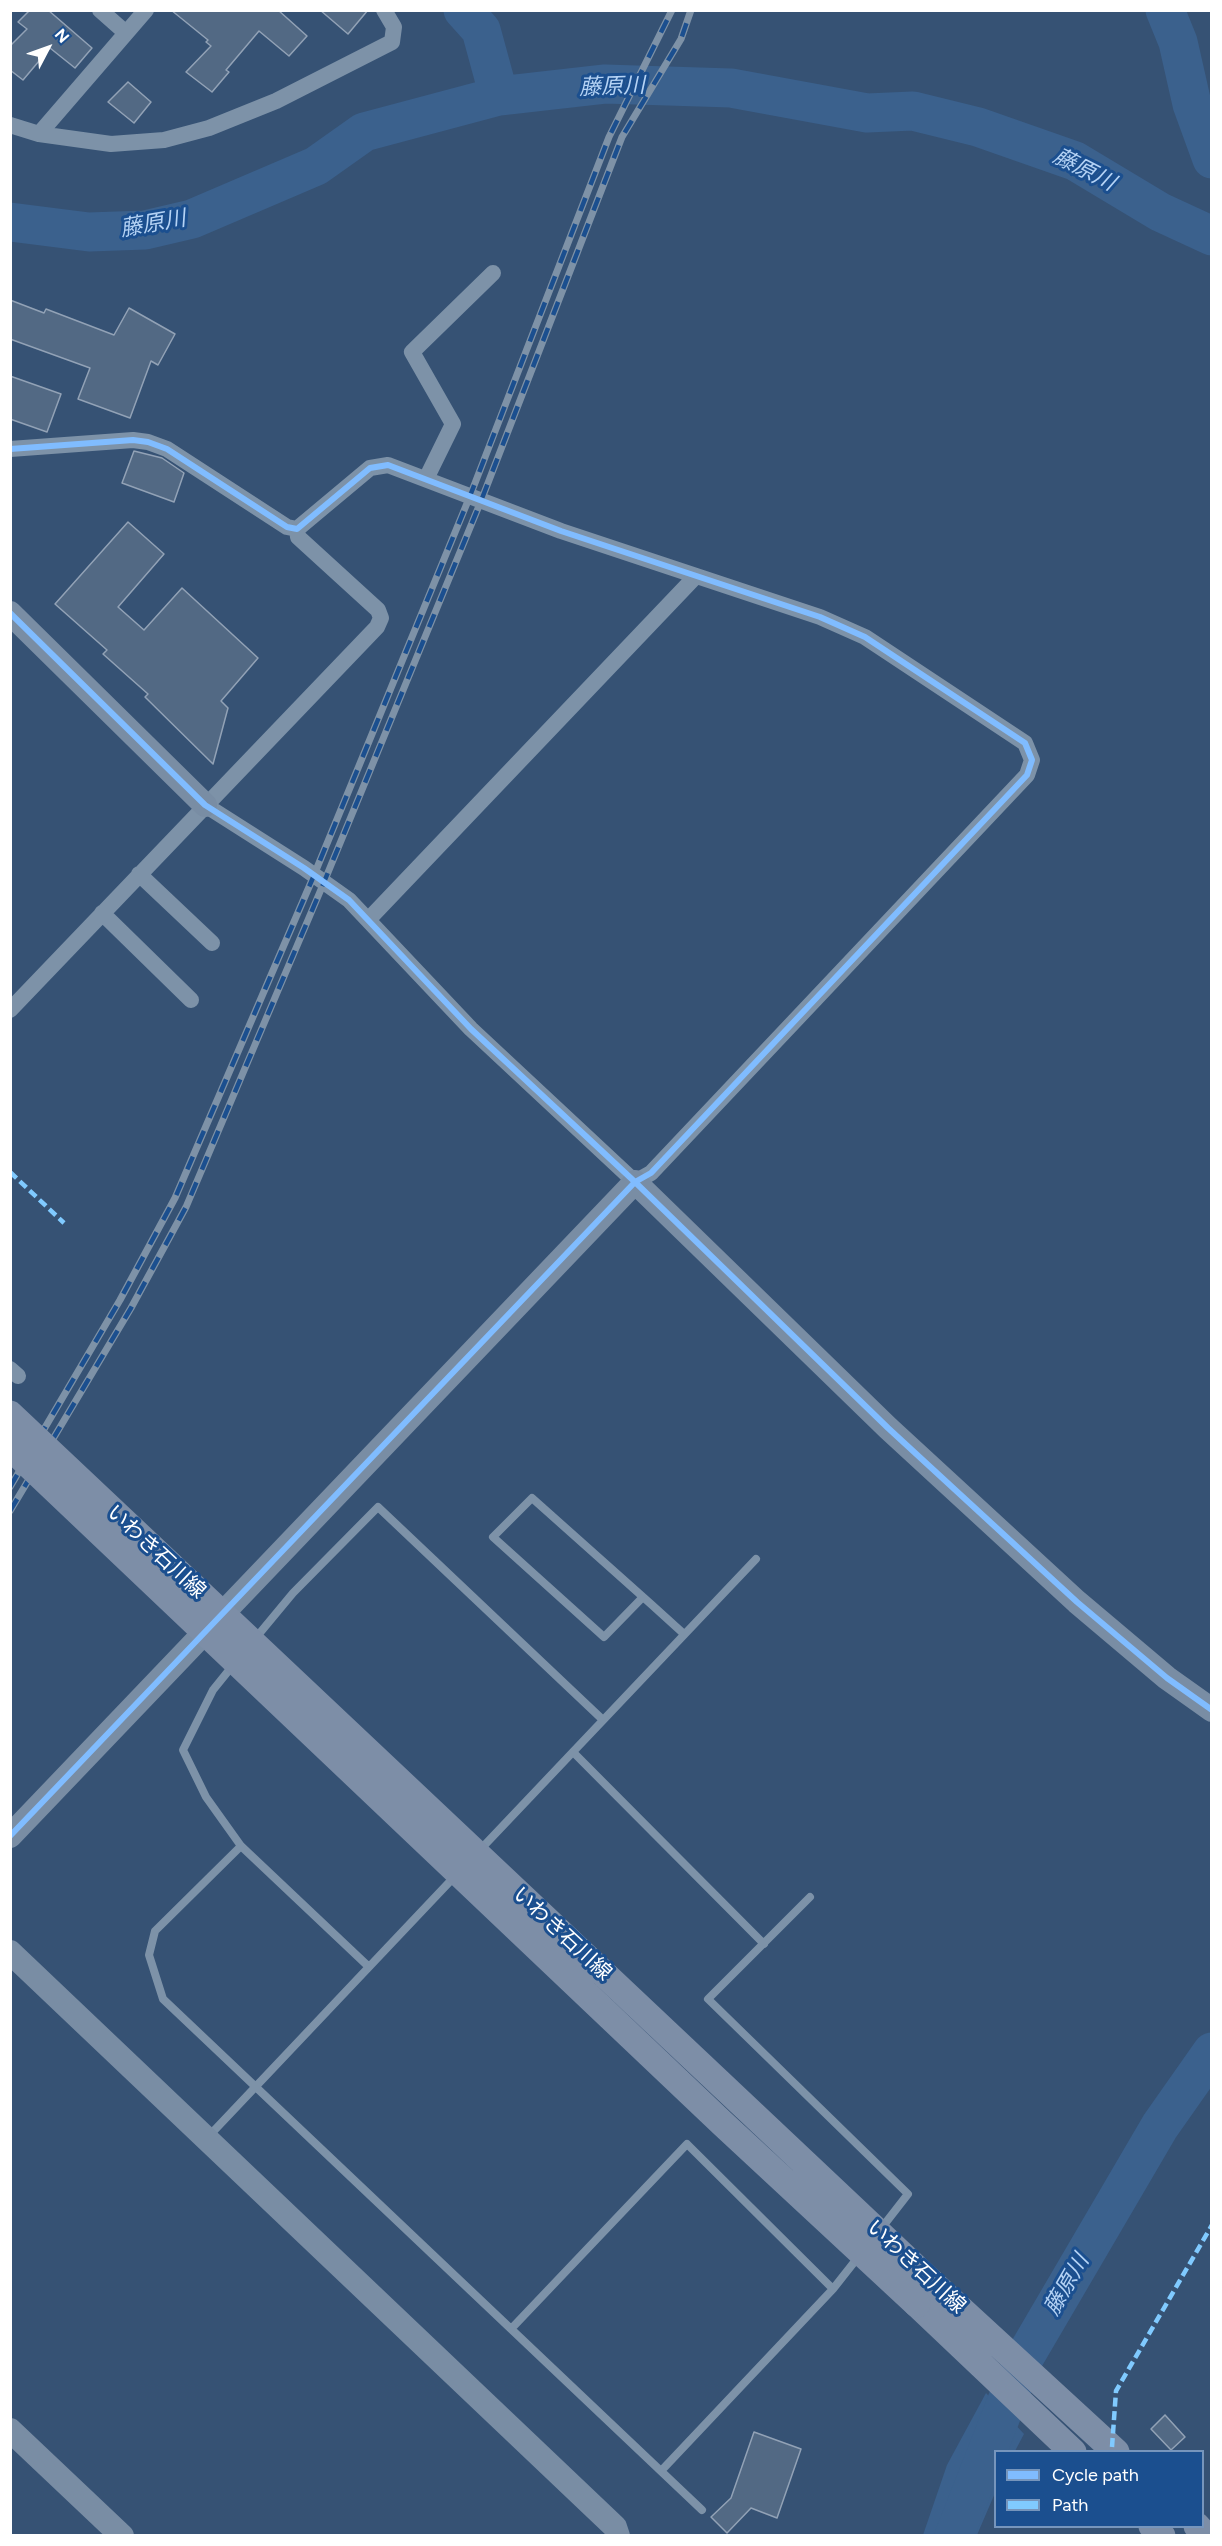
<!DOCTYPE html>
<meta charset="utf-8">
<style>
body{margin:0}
#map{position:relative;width:1222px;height:2546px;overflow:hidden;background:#365274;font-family:Figtree,sans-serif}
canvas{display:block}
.frame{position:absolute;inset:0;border:12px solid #fff;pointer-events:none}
.legend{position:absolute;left:994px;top:2450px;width:210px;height:78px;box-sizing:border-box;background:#1b4f8f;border:2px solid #7695bc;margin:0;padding:8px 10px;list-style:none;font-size:18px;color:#fff}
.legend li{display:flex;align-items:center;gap:12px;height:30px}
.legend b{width:30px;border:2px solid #7695bc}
.north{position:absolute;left:18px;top:18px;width:60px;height:60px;-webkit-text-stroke:4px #1b4f8f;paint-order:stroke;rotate:49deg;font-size:16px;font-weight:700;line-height:24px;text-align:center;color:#fff}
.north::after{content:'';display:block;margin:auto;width:21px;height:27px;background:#fff;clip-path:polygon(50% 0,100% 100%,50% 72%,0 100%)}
</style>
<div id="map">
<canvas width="1222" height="2546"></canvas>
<div class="frame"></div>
<ul class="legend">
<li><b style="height:8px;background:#80bcff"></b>Cycle path</li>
<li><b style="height:8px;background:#80caff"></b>Path</li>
</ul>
<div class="north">N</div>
</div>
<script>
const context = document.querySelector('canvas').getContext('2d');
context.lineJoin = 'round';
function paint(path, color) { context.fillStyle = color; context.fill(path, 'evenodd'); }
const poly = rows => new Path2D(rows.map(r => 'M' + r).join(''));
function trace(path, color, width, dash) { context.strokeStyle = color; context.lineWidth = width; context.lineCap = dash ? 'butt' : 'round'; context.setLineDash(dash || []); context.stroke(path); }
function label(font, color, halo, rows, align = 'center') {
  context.font = font + ' Figtree,"Noto Sans JP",sans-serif'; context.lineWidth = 6; context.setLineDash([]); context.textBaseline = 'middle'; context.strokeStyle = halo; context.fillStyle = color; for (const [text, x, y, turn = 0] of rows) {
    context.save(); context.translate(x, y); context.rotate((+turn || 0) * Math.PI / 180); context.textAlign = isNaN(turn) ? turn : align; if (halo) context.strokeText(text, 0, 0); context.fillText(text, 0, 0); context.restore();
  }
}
paint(poly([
 [986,2393,1024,2434,1015,2451,996,2452,995,2493,977,2535,923,2535,947,2465]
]), '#3b618d');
trace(poly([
 [463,10,481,30,499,96],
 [1165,10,1178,42,1192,104,1212,159],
 [10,222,89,232,145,230,192,219,316,166,364,132,499,96,605,84,731,88,867,113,913,111,978,127,1075,161,1160,212,1212,236],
 [954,2536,1023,2360,1160,2126,1212,2052]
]), '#3b618d', 39);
const building = poly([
 [30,10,48,10,92,48,75,68,50,48,23,80,10,70,10,46,27,29,18,22,30,10],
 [171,10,278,10,307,36,289,56,259,31,226,70,229,72,212,92,186,72,211,46,206,42,208,40,171,10],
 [320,10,368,10,348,34,320,10],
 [128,82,151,102,134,123,108,102,128,82],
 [10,300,44,313,46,309,114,335,129,308,175,334,158,365,151,361,130,418,78,399,90,368,10,339,10,300],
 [10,376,61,394,47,432,10,419,10,376],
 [134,451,162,458,184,473,174,502,122,483,134,451],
 [128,522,164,554,118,607,144,630,182,588,258,658,221,701,228,708,213,764,145,697,148,694,103,654,107,650,55,604,128,522],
 [1165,2415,1185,2437,1171,2450,1151,2429,1165,2415],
 [754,2432,801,2449,777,2518,751,2508,727,2533,711,2517,731,2498,754,2432]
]);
paint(building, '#526984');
trace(building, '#92a2b6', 1.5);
trace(poly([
 [643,1597,604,1637,493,1537,532,1498,652,1605,684,1634],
 [254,1640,293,1593,378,1507,603,1720],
 [234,1664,213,1690,183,1750,206,1797,241,1846,369,1967],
 [573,1752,764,1944],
 [241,1846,155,1931,149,1955,163,1999,702,2510],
 [478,1852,756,1559],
 [810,1897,708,1999,908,2194,880,2230],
 [208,2137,457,1874],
 [511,2329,687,2144,833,2289],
 [661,2471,833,2289,859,2256]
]), '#7d92a8', 8);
trace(poly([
 [100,10,126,33],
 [10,125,39,134,111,144,164,140,209,128,276,101,392,42,394,27,384,10],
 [39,134,146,10],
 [10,449,133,440,148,442,167,449,287,527,297,529,370,468,388,465,561,531,820,617,865,637,1025,743,1032,760,1027,775,651,1173,635,1182,471,1029,349,900,304,868,205,805],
 [426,479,453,424,412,352,493,273],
 [139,874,212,943],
 [102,913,191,1000],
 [368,920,696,576],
 [10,1010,377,627,381,618,378,610,298,537,297,529],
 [10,1369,18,1376]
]), '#7d92a8', 16);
trace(poly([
 [10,613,205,805],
 [10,1836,635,1182,888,1428,1077,1602,1167,1678,1212,1710],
 [10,1952,615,2527,618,2536],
 [10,2430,122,2536]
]), '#798da4', 24);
trace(poly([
 [932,2283,1116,2452],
 [917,2304,1073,2452],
 [1152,2526,1162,2536],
 [1197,2526,1206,2536]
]), '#7d8ea7', 27);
const rail = poly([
 [10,1487,120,1300,175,1198,312,880,470,496,609,137,672,10],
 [10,1511,131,1308,186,1207,322,887,481,501,622,137,681,39,691,10]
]);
trace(rail, '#7e92a7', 7);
trace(rail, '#1b4f8f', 4.5, [14]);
trace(poly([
 [10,1414,932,2283],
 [10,1447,723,2124,917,2304]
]), '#7d8ea7', 27);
trace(poly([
 [10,1172,64,1223],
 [1112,2447,1116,2391,1212,2225]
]), '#80caff', 4.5, [9, 4.5]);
trace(poly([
 [10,449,133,440,148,442,167,449,287,527,297,529,370,468,388,465,561,531,820,617,865,637,1025,743,1032,760,1027,775,651,1173,635,1182,10,1836],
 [10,613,205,805,304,868,349,900,471,1029,635,1182,888,1428,1077,1602,1167,1678,1212,1710]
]), '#80bcff', 6);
label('21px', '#fff', '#1b4f8f', [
 ["いわき石川線",156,1552,43],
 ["いわき石川線",562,1934,43],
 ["いわき石川線",916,2267,43]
]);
label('italic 22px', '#b5d3f5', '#1b4f8f', [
 ["藤原川",612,87,-2],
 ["藤原川",1084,170,27],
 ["藤原川",153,224,-10],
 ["藤原川",1067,2285,-60]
]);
</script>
